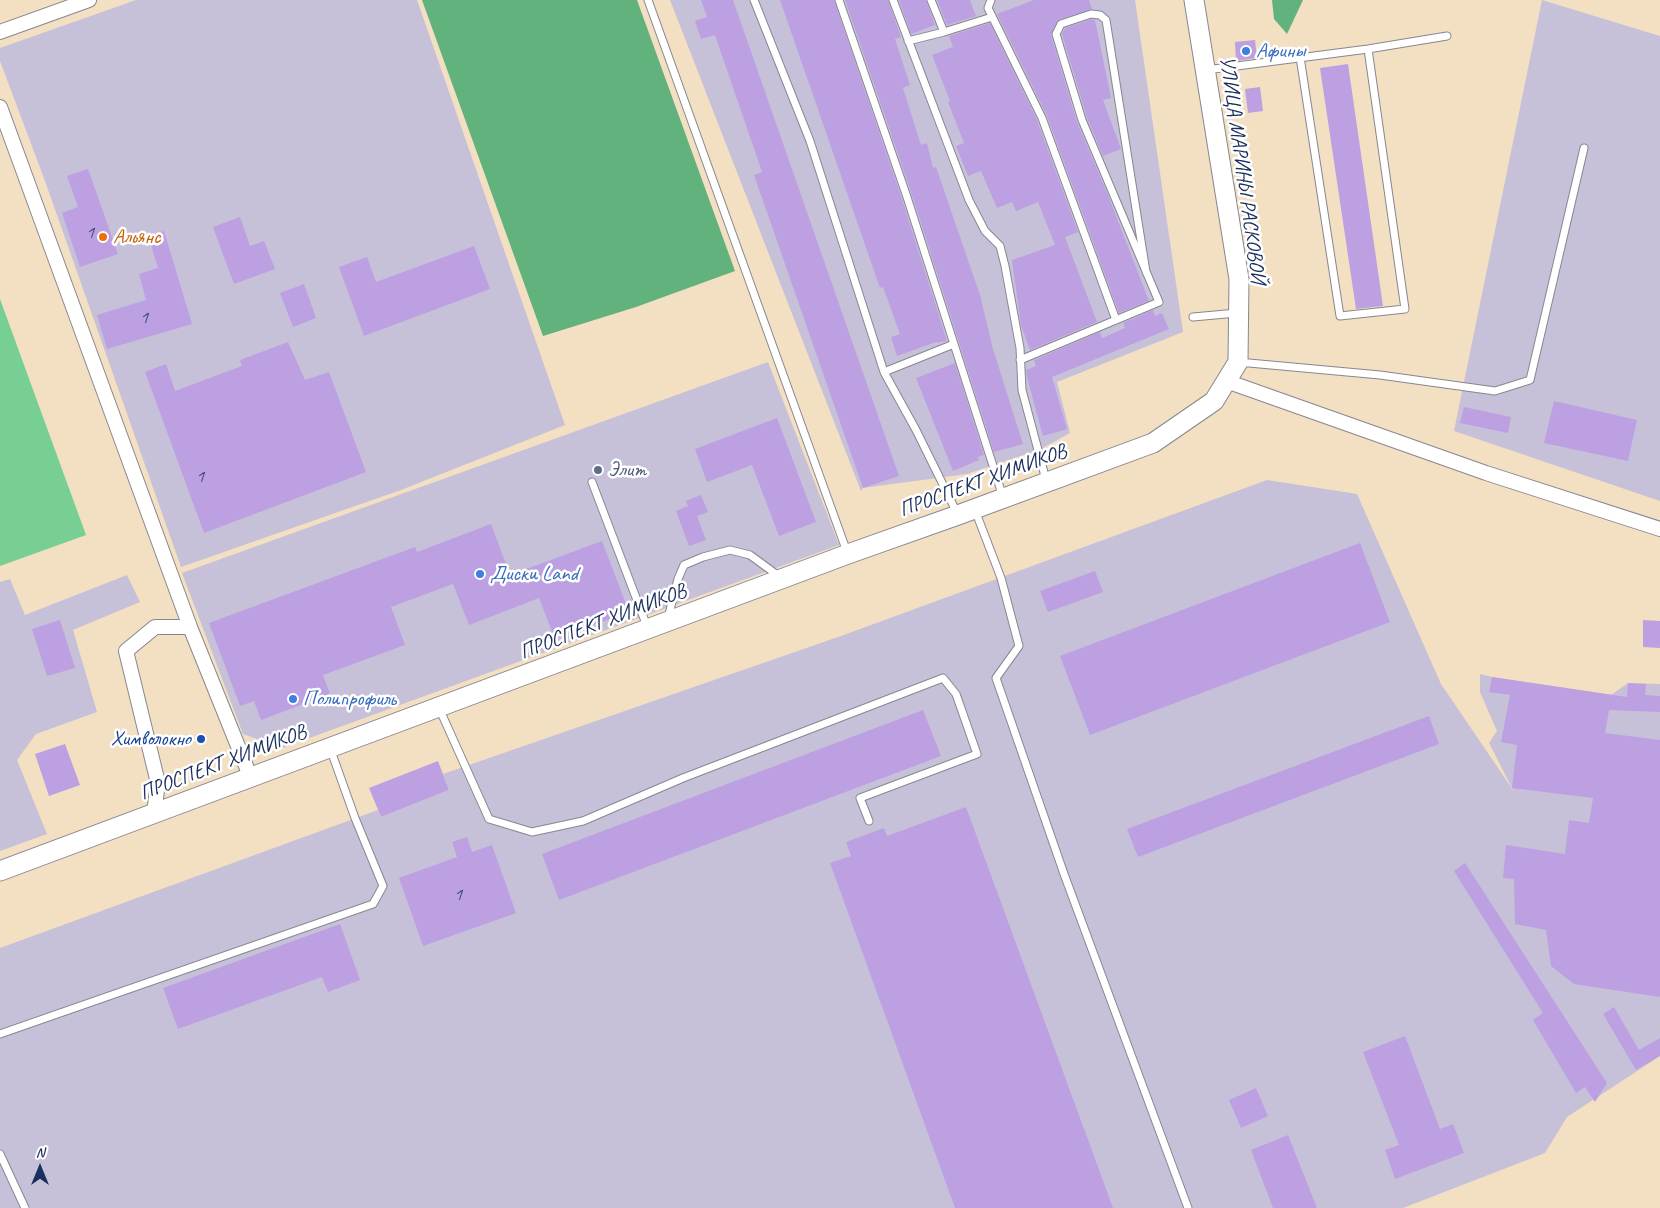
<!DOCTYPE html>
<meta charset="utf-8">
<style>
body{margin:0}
#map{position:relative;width:1660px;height:1208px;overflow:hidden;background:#f3dfc2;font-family:Caveat,sans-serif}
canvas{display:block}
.north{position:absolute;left:15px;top:1143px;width:50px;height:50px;-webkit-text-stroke:4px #fff;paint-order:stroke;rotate:0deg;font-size:14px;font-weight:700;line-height:20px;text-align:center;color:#1b2f5e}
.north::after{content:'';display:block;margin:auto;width:18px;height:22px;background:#1b2f5e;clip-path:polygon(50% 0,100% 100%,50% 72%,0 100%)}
</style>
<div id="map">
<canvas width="1660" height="1208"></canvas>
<div class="north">N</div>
</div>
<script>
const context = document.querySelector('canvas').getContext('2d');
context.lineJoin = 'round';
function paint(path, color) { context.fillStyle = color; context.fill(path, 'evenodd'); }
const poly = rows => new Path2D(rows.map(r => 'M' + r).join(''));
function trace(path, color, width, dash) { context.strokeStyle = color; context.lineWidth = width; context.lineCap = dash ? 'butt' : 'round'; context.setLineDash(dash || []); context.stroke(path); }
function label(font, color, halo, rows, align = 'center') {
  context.font = font + ' Caveat,sans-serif'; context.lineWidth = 5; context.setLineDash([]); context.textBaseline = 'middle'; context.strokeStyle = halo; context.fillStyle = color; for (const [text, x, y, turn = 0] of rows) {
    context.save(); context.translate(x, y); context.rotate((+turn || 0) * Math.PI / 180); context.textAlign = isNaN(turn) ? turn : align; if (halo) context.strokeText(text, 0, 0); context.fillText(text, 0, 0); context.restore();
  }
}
paint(poly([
 [136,0,417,0,565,425,401,490,181,567,45,181,0,61,0,48],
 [670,0,1135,0,1183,332,1057,382,1070,433,1041,449,967,474,863,488,861,491],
 [1542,0,1660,36,1660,501,1454,431],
 [768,362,839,545,282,748,243,734,182,573],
 [1267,480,1357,494,1441,684,1513,790,1489,743,1497,731,1480,692,1480,674,1492,677,1611,695,1628,683,1660,684,1660,1056,1567,1117,1545,1153,1403,1208,0,1208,0,948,378,810,381,817,449,790,443,774,841,636],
 [127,575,140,602,73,630,97,712,36,734,17,760,47,834,0,851,0,582,10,579,25,615]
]), '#c6c0d9');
paint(poly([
 [0,299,86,535,0,566]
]), '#78cf93');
paint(poly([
 [422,0,637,0,735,271,636,307,543,336],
 [1272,0,1303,0,1287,34,1274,19]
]), '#62b27d');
paint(poly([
 [701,0,733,0,899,476,863,488,754,175,762,172,715,35,701,39,695,21,707,17],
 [780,0,834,0,902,199,947,341,933,343,897,356,891,337,900,334,883,287,880,288],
 [845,0,888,0,901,37,895,39,910,85,903,88,921,145,927,143,933,168,936,167,980,295,993,349,1023,444,994,452,912,195],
 [899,0,926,0,935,25,911,34],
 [937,0,970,0,976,16,947,25],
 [1034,0,1089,0,1092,9,1058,20,1051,35,1077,122,1108,195,1149,301,1119,313,1047,116,997,14],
 [1092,19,1095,20,1111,98,1103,100,1121,149,1103,156,1087,118,1062,34,1065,28],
 [990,23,1037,120,1078,232,1065,237,1097,322,1030,350,1021,325,1012,260,1055,245,1038,202,1016,211,1012,202,997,208,981,171,968,176,956,146,964,143,948,102,950,101,932,55,953,47,949,36],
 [1255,40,1257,58,1236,61,1235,42],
 [1348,64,1383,306,1356,309,1320,68],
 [1260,87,1263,111,1248,113,1245,89],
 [88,169,118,254,80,267,62,213,78,207,67,176],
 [240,217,250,246,264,241,275,269,234,284,213,227],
 [164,231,192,324,107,349,97,315,146,300,139,274,158,268,148,235],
 [474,246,490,289,364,336,339,267,367,257,376,282],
 [304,284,316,318,293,327,280,293],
 [1153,310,1155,316,1162,313,1169,329,1052,377,1067,429,1043,436,1027,377,1026,370,1036,366,1034,360,1100,332,1102,338,1125,328,1123,323],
 [288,342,305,380,329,372,366,472,204,533,145,372,166,364,175,391,242,366,240,360],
 [955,363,984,455,978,457,979,460,953,471,916,378],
 [1554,401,1637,420,1628,461,1544,443],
 [1464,407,1511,417,1508,433,1460,423],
 [777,418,816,522,779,536,752,465,707,482,695,449],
 [701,495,708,512,697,516,706,540,689,546,676,511,688,506,686,501],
 [491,524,510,575,602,541,629,612,555,639,539,598,469,625,453,584,391,607,405,645,323,675,330,694,261,720,254,701,240,706,209,623,415,547,417,552],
 [1360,543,1390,622,1090,735,1060,656],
 [1095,571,1103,592,1048,612,1040,591],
 [60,620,75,668,47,676,32,629],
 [1643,620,1660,621,1660,648,1643,647],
 [1492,677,1627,697,1628,683,1646,684,1645,695,1660,696,1660,712,1609,710,1605,733,1660,740,1660,997,1574,984,1551,966,1546,930,1515,924,1514,879,1503,878,1506,845,1565,854,1569,820,1589,823,1593,798,1512,788,1517,745,1501,742,1510,695,1489,692],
 [923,710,941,756,559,900,542,854],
 [1429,716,1439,744,1138,857,1127,829],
 [65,744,80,785,49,796,35,754],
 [438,761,449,790,381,817,369,788],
 [966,807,1113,1208,955,1208,830,863,851,856,846,842,884,828,887,836],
 [467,837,472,852,492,845,516,913,423,946,399,878,457,857,452,842],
 [1465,863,1607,1083,1595,1102,1585,1087,1576,1093,1533,1020,1543,1013,1454,871],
 [340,924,360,980,328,992,322,977,178,1029,163,988],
 [1614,1007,1639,1050,1660,1038,1660,1056,1636,1070,1603,1014],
 [1405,1036,1440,1129,1453,1124,1464,1153,1395,1179,1385,1150,1399,1145,1363,1052],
 [1256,1088,1268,1116,1241,1128,1229,1100],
 [1288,1135,1317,1208,1273,1208,1251,1150]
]), '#bda0e2');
const service = poly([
 [648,0,847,552],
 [754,0,810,141,884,372,916,430,958,515],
 [839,0,907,197,954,344],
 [893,0,969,200,985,231,1000,246,1005,266,1020,348,1022,390,1046,480],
 [931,0,944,32],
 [991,0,988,8,1042,118,1116,320],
 [908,41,944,32,992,17],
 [1300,57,1340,316,1405,309,1368,49],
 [1206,70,1368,49,1447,36],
 [1193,317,1237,313],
 [1020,360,1159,302,1082,120,1056,34,1061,24,1091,14,1100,15,1106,20,1146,272],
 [1238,362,1380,375,1495,391,1530,380,1584,148],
 [884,372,954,344,1003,497],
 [592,482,648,629],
 [975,510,1001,578,1019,646,996,678,1064,874,1188,1208],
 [668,618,678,579,684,565,703,557,730,550,750,555,780,577],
 [439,708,489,819,532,832,583,821,683,778,943,678,956,694,977,754,860,798,869,821],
 [0,1034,373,904,383,886,355,818,330,748],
 [0,1154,25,1208]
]);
const minor = poly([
 [0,32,89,0],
 [0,107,190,627],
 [1226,381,1486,473,1660,529],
 [154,813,158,783,126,651,155,627,190,627,250,776]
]);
const secondary = poly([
 [0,871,848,554,958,515,1153,443,1214,401,1238,362,1239,279,1194,0]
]);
trace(service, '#878790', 9);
trace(minor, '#878790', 16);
trace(secondary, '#878790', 21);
trace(service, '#fff', 7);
trace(minor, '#fff', 14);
trace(secondary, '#fff', 19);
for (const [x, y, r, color] of [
 [1246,51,5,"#3f7fe0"],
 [103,237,5,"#e8710a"],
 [598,470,5,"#5c6f8a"],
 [480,574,5,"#3f7fe0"],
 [293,699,5,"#3f7fe0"],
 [201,739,5,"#1a4fb4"]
]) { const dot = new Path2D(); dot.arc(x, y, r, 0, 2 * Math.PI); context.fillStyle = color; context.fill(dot); trace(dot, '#fff', 2); }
label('19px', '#444b7f', null, [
 ["1",90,233],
 ["1",144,318],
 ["1",200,477],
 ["1",458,895]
]);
label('21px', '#366cbe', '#fff', [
 ["Афины",1256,51],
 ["Диски Land",490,574],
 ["Полипрофиль",303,699]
], 'left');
label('21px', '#1b2f5e', '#fff', [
 ["УЛИЦА МАРИНЫ РАСКОВОЙ",1242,170,82],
 ["ПРОСПЕКТ ХИМИКОВ",983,481,-20],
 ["ПРОСПЕКТ ХИМИКОВ",603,622,-21],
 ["ПРОСПЕКТ ХИМИКОВ",223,763,-21]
]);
label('21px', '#c56008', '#fff', [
 ["Альянс",113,237]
], 'left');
label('21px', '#4e5e75', '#fff', [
 ["Элит",608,470]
], 'left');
label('21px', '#164399', '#fff', [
 ["Химволокно",191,739]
], 'right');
</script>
